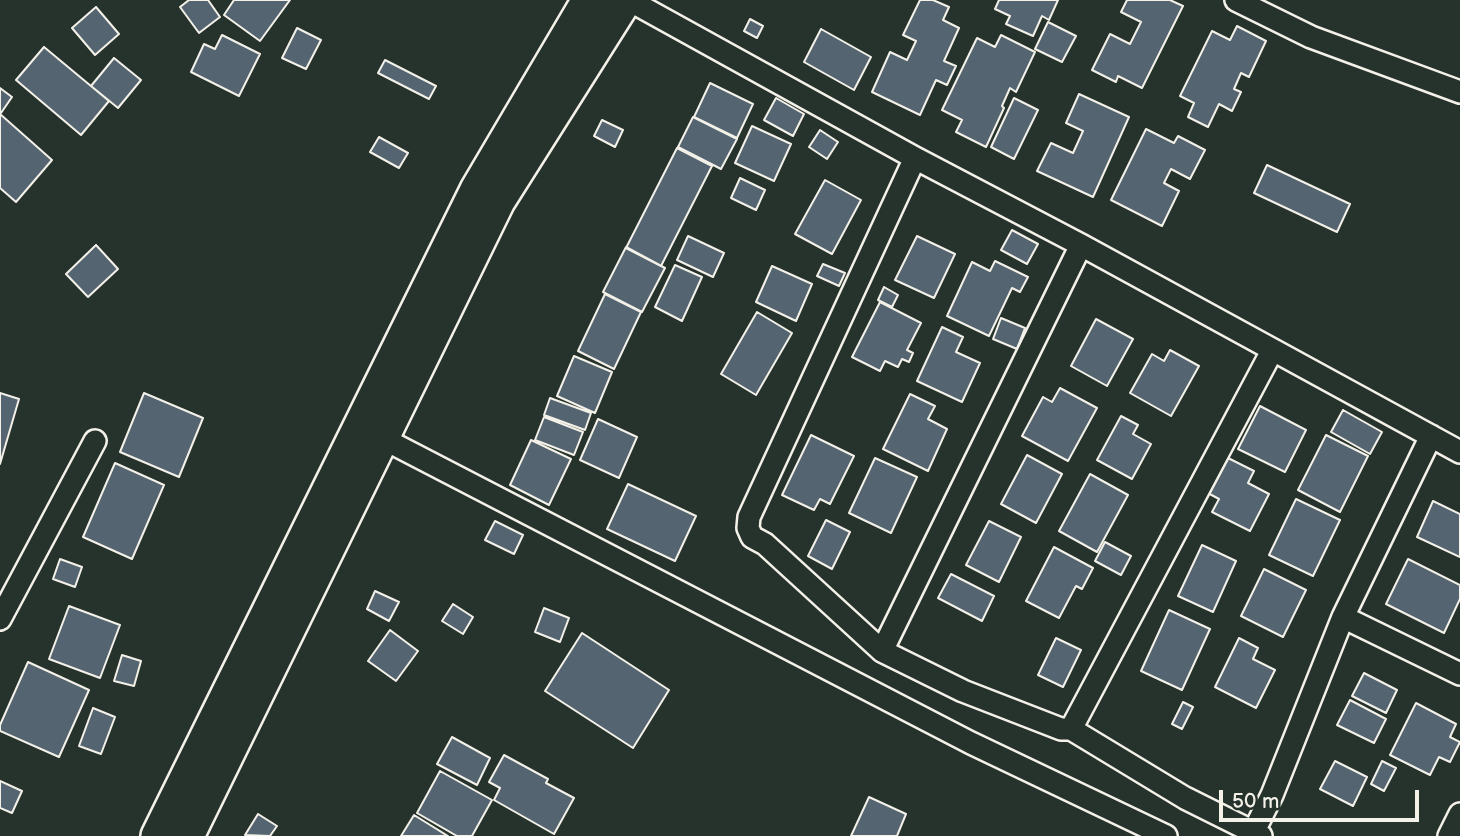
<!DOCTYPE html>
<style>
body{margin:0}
#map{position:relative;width:1460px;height:836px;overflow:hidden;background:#26332d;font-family:"Balsamiq Sans",sans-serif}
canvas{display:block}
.scale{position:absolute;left:1219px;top:790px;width:200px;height:32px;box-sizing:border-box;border:4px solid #f4f1e8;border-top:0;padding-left:9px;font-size:21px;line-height:24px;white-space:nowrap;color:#f4f1e8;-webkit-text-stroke:5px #26332d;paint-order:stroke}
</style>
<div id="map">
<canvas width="1460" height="836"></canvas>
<div class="scale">50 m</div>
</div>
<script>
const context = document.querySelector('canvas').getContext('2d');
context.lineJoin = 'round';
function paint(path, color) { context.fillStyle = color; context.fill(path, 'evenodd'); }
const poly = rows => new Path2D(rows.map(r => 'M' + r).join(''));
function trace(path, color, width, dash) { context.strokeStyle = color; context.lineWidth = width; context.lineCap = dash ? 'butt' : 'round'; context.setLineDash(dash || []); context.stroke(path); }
const building = poly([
 [189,0,208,0,220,17,199,33,180,7,189,0],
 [234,0,290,0,260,41,224,15,234,0],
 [920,0,933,0,949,7,943,20,959,28,944,61,956,66,947,85,936,80,920,115,872,92,890,52,907,60,916,41,903,35,920,0],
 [999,0,1058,0,1049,20,1042,16,1033,36,1006,24,1010,16,995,9,999,0],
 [1127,0,1170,0,1183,6,1142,88,1118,76,1116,82,1092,70,1110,34,1130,44,1141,22,1121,12,1127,0],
 [96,7,119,34,95,55,72,28,96,7],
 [750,19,763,26,757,38,744,31,750,19],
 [1048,22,1076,36,1062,62,1035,49,1048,22],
 [1237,26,1266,41,1249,77,1241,73,1234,89,1241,92,1232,111,1219,104,1208,127,1188,117,1194,103,1180,96,1212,31,1230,40,1237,26],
 [297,28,321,40,306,69,282,58,297,28],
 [821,29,871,57,854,90,804,62,821,29],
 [222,35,260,54,239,96,191,72,204,44,215,49,222,35],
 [1001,35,1035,52,1016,92,1010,88,1002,106,1004,108,986,147,956,132,962,120,942,110,977,38,995,47,1001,35],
 [44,47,109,101,81,135,16,80,44,47],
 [114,58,141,80,118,108,91,86,114,58],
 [385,60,436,86,429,99,378,73,385,60],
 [710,83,753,104,737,138,694,117,710,83],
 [0,88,12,97,1,113,0,112,0,88],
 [1079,94,1129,117,1093,197,1037,171,1051,143,1073,153,1083,131,1066,123,1079,94],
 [776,98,804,114,793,136,764,120,776,98],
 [1014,98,1038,110,1014,159,991,147,1014,98],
 [0,114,52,160,16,202,0,188,0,114],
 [693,117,737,139,721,169,678,147,693,117],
 [602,120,623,130,615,147,594,136,602,120],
 [752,126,791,144,774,181,735,163,752,126],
 [1146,129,1174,143,1178,136,1205,150,1190,179,1171,169,1164,183,1179,191,1162,226,1111,200,1146,129],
 [820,130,838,142,827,159,809,147,820,130],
 [379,137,408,153,399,168,370,152,379,137],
 [677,148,712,166,661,266,626,248,677,148],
 [1267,165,1350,204,1337,232,1254,193,1267,165],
 [740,178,765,190,756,210,731,198,740,178],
 [825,180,861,200,832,254,795,234,825,180],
 [1012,230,1038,244,1027,264,1001,250,1012,230],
 [688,236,724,253,713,277,677,260,688,236],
 [917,236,955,254,934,298,895,280,917,236],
 [96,245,118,269,88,297,66,274,96,245],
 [626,247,665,268,642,312,603,292,626,247],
 [995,261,1028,277,1020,292,1012,288,989,336,947,316,972,262,990,271,995,261],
 [823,264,845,273,839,286,817,276,823,264],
 [675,265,702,277,682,321,655,307,675,265],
 [772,266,812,284,796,321,756,302,772,266],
 [884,287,898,295,892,307,878,300,884,287],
 [605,294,641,312,614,369,578,351,605,294],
 [880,302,921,323,907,350,913,353,909,362,902,359,898,367,885,361,880,371,852,357,880,302],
 [757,312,792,333,756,395,721,374,757,312],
 [1001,318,1025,328,1017,349,993,339,1001,318],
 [1096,319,1133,339,1107,386,1071,366,1096,319],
 [942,327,963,337,956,352,980,363,962,402,917,381,942,327],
 [1170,350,1199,366,1171,416,1130,393,1152,354,1164,361,1170,350],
 [574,356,612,372,595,413,557,396,574,356],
 [1060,388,1097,408,1068,461,1022,436,1043,397,1052,402,1060,388],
 [0,393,19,399,0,464,0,393],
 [144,393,203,418,179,477,120,452,144,393],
 [910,394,935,406,928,419,947,429,928,471,883,449,910,394],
 [550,398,591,413,585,430,544,415,550,398],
 [1260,406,1306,430,1285,472,1238,449,1260,406],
 [1343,410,1382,432,1370,454,1331,432,1343,410],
 [1121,416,1138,425,1133,434,1151,444,1132,479,1097,460,1121,416],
 [544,417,583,432,574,455,535,440,544,417],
 [598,419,637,437,619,478,580,460,598,419],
 [811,435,854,456,830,504,820,499,814,510,782,495,811,435],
 [1326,435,1368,456,1340,512,1298,490,1326,435],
 [531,440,571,459,549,505,510,485,531,440],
 [1027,455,1062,474,1036,523,1001,504,1027,455],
 [1224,456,1254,471,1248,483,1269,494,1250,531,1212,512,1219,499,1206,492,1224,456],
 [875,458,917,477,891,533,849,513,875,458],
 [115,463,164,485,132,559,83,537,115,463],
 [1090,474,1128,495,1097,552,1059,531,1090,474],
 [628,484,696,516,675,561,607,529,628,484],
 [1296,499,1340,520,1313,576,1269,555,1296,499],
 [1433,501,1460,514,1460,557,1417,537,1433,501],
 [826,520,850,532,832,569,808,556,826,520],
 [495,521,523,535,514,554,485,540,495,521],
 [989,521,1021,537,999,582,966,565,989,521],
 [1105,542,1131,556,1121,575,1095,561,1105,542],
 [1202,545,1236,561,1213,612,1178,596,1202,545],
 [1054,547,1093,568,1082,589,1076,586,1059,618,1026,601,1054,547],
 [60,559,82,567,75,587,53,579,60,559],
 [1408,559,1460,585,1460,599,1444,633,1386,604,1408,559],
 [1264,569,1306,590,1283,637,1241,616,1264,569],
 [951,574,994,596,982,621,938,598,951,574],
 [375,591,399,602,389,621,367,609,375,591],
 [453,604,473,617,463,634,442,621,453,604],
 [69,606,120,625,100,678,49,659,69,606],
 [544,608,569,618,560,642,535,632,544,608],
 [1169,610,1210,629,1182,690,1141,671,1169,610],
 [390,630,418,651,396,681,368,661,390,630],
 [582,633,669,690,633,748,545,691,582,633],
 [1056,638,1081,650,1063,687,1038,675,1056,638],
 [1239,638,1258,648,1253,659,1275,670,1256,708,1215,687,1239,638],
 [122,655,141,661,134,686,114,681,122,655],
 [28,662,89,690,59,757,0,731,0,725,28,662],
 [1364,673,1397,690,1386,713,1352,696,1364,673],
 [1350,700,1386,719,1374,743,1337,725,1350,700],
 [1183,702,1193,707,1182,729,1172,724,1183,702],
 [1416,703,1456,724,1450,737,1460,742,1450,762,1439,757,1430,775,1390,755,1416,703],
 [93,708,115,717,101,754,79,746,93,708],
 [452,737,490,758,477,785,437,764,452,737],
 [504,755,548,779,546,783,574,798,554,834,494,800,500,788,489,782,504,755],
 [1335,761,1367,777,1353,806,1320,789,1335,761],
 [1382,761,1396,768,1384,791,1371,784,1382,761],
 [440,771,492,800,472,836,457,836,417,813,440,771],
 [0,781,22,791,12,813,0,808,0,781],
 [869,797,906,814,897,836,851,836,869,797],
 [258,814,277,826,270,836,245,835,258,814],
 [414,815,448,836,401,836,414,815]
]);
paint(building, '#546571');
trace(building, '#f4f1e8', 2);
const minor = poly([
 [629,0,915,158,1081,245,1460,452],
 [1236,0,1311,37,1460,92],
 [915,158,749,517,748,528,752,537,765,544,882,651,963,691,1061,729,1071,729,1272,351],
 [382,438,971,743,1166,836],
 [1343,617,1460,674],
 [0,619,95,441],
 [882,651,1081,245],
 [1071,729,1185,798,1261,836],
 [1253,833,1272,795,1343,617,1431,436],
 [1449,836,1460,814]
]);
const primary = poly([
 [158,836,477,190,589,0],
 [187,836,498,201,625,0]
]);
trace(minor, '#f4f1e8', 26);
trace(primary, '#f4f1e8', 38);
trace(minor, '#26332d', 21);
trace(primary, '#26332d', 33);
</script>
